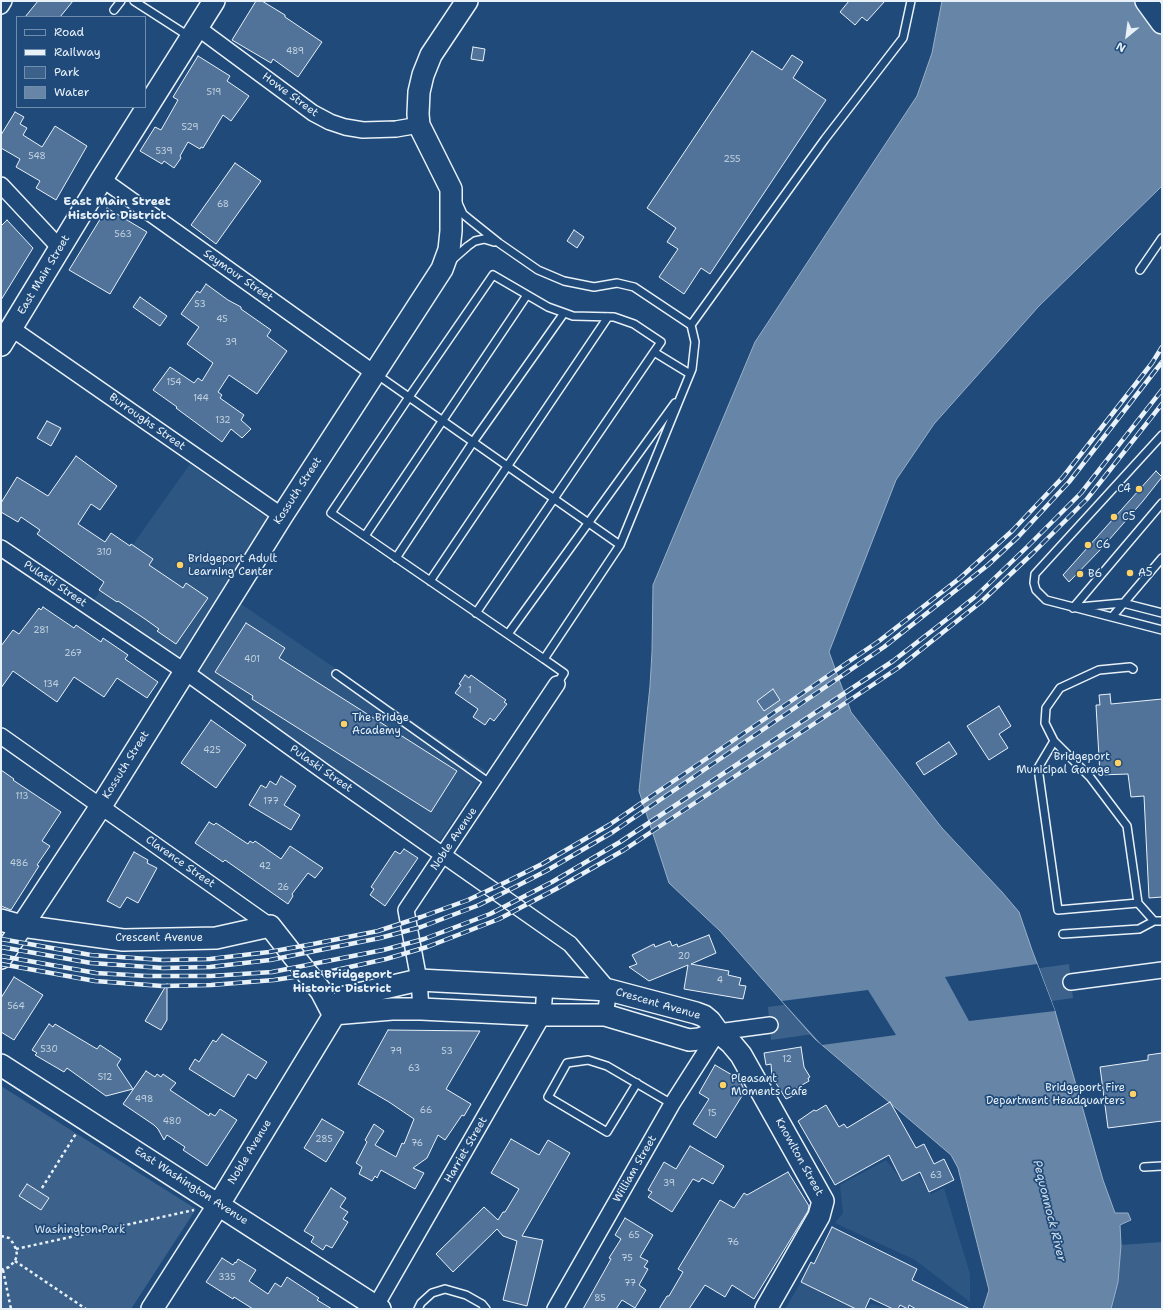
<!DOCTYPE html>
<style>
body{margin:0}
#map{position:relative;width:1163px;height:1310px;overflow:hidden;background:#1f4a7a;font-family:"Shantell Sans",sans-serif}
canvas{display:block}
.frame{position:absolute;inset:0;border:2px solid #e8f1f8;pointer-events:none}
.legend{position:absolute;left:16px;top:16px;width:130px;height:92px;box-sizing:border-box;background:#1f4a7a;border:1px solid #6f8dac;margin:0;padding:5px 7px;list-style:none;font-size:12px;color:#e8f1f8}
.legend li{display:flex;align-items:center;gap:8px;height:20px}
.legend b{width:20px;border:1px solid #6f8dac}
.north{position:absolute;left:1107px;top:16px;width:40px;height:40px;-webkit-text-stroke:3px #1f4a7a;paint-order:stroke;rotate:209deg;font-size:11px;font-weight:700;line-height:16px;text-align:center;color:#e8f1f8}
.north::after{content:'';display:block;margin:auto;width:14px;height:18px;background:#e8f1f8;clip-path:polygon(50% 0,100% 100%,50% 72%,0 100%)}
</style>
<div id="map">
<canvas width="1163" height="1310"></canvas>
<div class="frame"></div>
<ul class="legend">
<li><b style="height:5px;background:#1f4a7a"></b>Road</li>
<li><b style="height:5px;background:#e8f1f8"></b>Railway</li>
<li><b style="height:11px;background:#3c628c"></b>Park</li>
<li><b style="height:11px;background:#6685a7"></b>Water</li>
</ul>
<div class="north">N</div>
</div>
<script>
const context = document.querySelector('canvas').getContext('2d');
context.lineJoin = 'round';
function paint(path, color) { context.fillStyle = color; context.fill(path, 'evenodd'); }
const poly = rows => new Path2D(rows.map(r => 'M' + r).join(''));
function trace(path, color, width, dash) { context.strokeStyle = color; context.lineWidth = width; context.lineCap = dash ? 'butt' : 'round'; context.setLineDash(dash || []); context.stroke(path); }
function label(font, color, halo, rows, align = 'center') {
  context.font = font + ' "Shantell Sans",sans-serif'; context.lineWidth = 3.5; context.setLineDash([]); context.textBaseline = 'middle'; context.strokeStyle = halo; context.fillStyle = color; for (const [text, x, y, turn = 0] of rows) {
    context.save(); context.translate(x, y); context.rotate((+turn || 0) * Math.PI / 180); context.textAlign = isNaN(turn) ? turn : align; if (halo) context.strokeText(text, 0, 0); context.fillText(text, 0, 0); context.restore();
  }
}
paint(poly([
 [190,464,266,517,268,521,182,659,179,659,173,657,93,601],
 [241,604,486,771,441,839,438,840,432,839,200,673,200,667],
 [886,1160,902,1181,917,1173,931,1194,944,1188,970,1274,970,1302,915,1260,835,1223,843,1213,840,1185],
 [801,1282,856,1309,785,1309],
 [871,1304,891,1309,867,1309]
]), '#2e5683');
paint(poly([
 [1069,964,1073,998,968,1013,948,981],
 [868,993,890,1023,771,1040,768,1007],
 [1,1086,196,1209,131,1309,1,1309],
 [1162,1242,1162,1309,1111,1309,1118,1282,1121,1245]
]), '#3c628c');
const water = poly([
 [942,1,1162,1,1162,186,1039,306,934,424,896,480,829,652,851,712,942,828,1002,892,1019,912,1032,950,1055,1011,1103,1180,1115,1213,1128,1213,1131,1220,1120,1225,1121,1245,1118,1282,1111,1309,983,1309,989,1290,958,1168,951,1155,815,1039,720,931,669,883,639,791,650,686,652,652,653,585,755,342,917,96,932,53,942,1]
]);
paint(water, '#6685a7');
trace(water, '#9ab0c7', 1);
paint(poly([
 [1037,964,1055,1011,969,1021,945,977],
 [868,990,896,1035,822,1045,782,1001]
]), '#1f4a7a');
const building = poly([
 [38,1,73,1,60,17,25,17,38,1],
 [256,1,262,1,285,15,285,17,322,42,298,77,273,59,271,63,232,40,256,1],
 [849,1,885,1,867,21,862,17,855,25,840,12,849,1],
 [473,47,485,49,483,61,471,59,473,47],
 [752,51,782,70,792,55,803,62,793,78,826,100,710,274,701,268,684,294,659,277,678,249,667,242,676,228,647,208,752,51],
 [198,56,230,76,227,81,249,96,231,121,223,115,203,148,201,147,200,149,188,142,180,156,181,158,174,168,164,161,162,164,140,151,155,127,161,130,178,100,173,97,198,56],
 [15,112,24,117,20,124,27,128,23,135,42,147,55,126,87,146,56,200,36,188,40,181,16,167,20,159,1,148,1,135,15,112],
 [235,163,261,181,216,244,191,225,235,163],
 [107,208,147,232,110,294,69,270,107,208],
 [7,220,33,248,1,300,1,226,7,220],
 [574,230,584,237,577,248,567,241,574,230],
 [206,284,228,300,241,307,241,309,271,330,267,336,287,351,257,394,229,375,218,392,222,395,220,398,244,415,241,420,251,429,242,438,231,429,222,442,176,408,177,407,153,390,170,367,194,383,198,378,202,381,213,363,187,344,199,327,181,314,197,291,200,293,206,284],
 [140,297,167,316,160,326,133,307,140,297],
 [47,421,61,428,51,446,37,438,47,421],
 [76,456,117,486,100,510,91,504,78,524,105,542,111,533,130,546,131,544,153,559,149,565,183,588,186,583,208,598,176,644,157,631,159,629,145,619,118,601,117,602,99,590,104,582,37,534,40,530,21,517,18,522,1,512,1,503,17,477,48,496,76,456],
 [1156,471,1162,477,1143,501,1101,549,1069,582,1063,575,1156,471],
 [43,607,74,628,76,625,101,642,103,638,128,655,125,659,158,682,147,698,117,678,104,697,74,677,57,702,13,671,1,688,1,646,13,630,19,634,39,608,41,610,43,607],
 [246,623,285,648,279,658,457,771,431,812,252,699,253,696,215,672,246,623],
 [465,675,469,678,471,675,506,700,504,702,507,704,494,721,490,718,485,725,473,717,478,709,455,693,461,685,459,684,465,675],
 [773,689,780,700,764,711,757,701,773,689],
 [1110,694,1111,704,1162,699,1162,897,1149,898,1144,796,1131,797,1128,774,1100,775,1096,705,1100,705,1099,695,1110,694],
 [999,706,1011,726,999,734,1008,748,989,760,967,726,999,706],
 [211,720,246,745,216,788,181,763,211,720],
 [949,742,957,754,924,775,916,763,949,742],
 [1,770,14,779,13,780,61,812,42,841,50,846,37,865,39,866,11,910,1,906,1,770],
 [281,776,296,786,284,805,300,815,291,830,249,805,261,785,266,788,270,781,276,785,281,776],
 [209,822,214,825,216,823,248,844,250,841,253,843,255,841,281,859,290,846,323,868,315,878,308,873,292,894,293,896,288,904,225,860,223,862,195,843,209,822],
 [404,849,418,858,385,906,370,895,374,889,371,887,395,851,400,854,404,849],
 [134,852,148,860,147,863,157,868,138,903,127,897,120,908,107,901,134,852],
 [709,935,716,953,691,964,729,971,728,975,741,978,739,985,746,986,743,999,684,989,688,965,649,981,629,967,637,964,632,955,654,944,655,947,670,941,672,946,677,944,678,947,709,935],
 [14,977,43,995,14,1040,1,1032,1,998,14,977],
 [167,984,167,1020,161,1030,145,1021,167,984],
 [49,1024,53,1027,55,1024,97,1049,100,1045,121,1059,117,1065,133,1089,106,1096,67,1068,64,1072,35,1055,37,1053,32,1050,49,1024],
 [388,1030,480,1031,446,1089,471,1104,464,1116,462,1115,445,1140,438,1135,427,1158,413,1168,424,1173,415,1189,381,1170,377,1178,375,1176,372,1181,359,1174,362,1167,356,1163,367,1142,365,1140,374,1124,384,1131,375,1145,396,1157,402,1143,404,1144,414,1119,389,1102,358,1084,388,1030],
 [222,1034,267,1062,256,1079,248,1074,234,1097,189,1069,195,1059,199,1062,213,1040,216,1042,222,1034],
 [801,1047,804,1067,810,1077,808,1078,809,1081,795,1089,797,1094,786,1099,772,1077,771,1064,766,1065,764,1053,801,1047],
 [1162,1053,1162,1121,1108,1128,1100,1067,1148,1060,1148,1055,1162,1053],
 [715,1065,739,1079,745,1091,716,1138,693,1124,709,1099,699,1093,715,1065],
 [146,1071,155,1077,157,1074,161,1077,163,1074,176,1083,170,1090,209,1116,210,1113,215,1116,220,1109,237,1120,207,1166,183,1150,185,1147,167,1135,164,1140,158,1129,154,1125,123,1104,146,1071],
 [890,1102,916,1148,924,1144,934,1164,944,1159,954,1180,929,1192,920,1172,902,1181,889,1155,835,1185,798,1121,814,1110,816,1111,826,1105,839,1127,844,1124,847,1128,890,1102],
 [322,1119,344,1132,326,1162,304,1148,322,1119],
 [511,1139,539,1155,548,1140,570,1153,522,1236,543,1240,527,1306,503,1300,517,1241,503,1236,497,1229,453,1272,436,1254,484,1207,498,1220,503,1212,505,1212,519,1189,491,1173,511,1139],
 [690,1146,724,1166,713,1184,702,1178,699,1182,693,1179,672,1212,648,1197,652,1192,648,1190,664,1162,676,1169,690,1146],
 [788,1172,809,1206,808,1211,754,1299,732,1285,725,1297,705,1285,689,1309,659,1309,667,1296,669,1296,683,1272,678,1269,720,1200,734,1208,744,1193,747,1195,788,1172],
 [27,1184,49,1198,41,1210,19,1196,27,1184],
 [331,1188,346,1198,340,1207,348,1212,343,1219,348,1222,332,1248,326,1245,323,1250,311,1242,314,1237,304,1231,331,1188],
 [625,1218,653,1235,640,1257,648,1261,644,1267,648,1269,639,1285,646,1290,635,1308,622,1300,616,1309,583,1309,611,1259,609,1258,621,1239,615,1235,625,1218],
 [832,1227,917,1269,912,1280,970,1309,916,1309,909,1305,908,1309,900,1305,898,1309,893,1309,870,1298,865,1309,856,1309,801,1282,811,1262,814,1264,832,1227],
 [222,1258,233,1265,235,1262,236,1263,238,1259,256,1270,249,1281,268,1294,275,1283,281,1287,287,1277,319,1298,317,1300,332,1309,253,1309,234,1297,233,1299,206,1282,222,1258]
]);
paint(building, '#517399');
trace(building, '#e8f1f8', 1);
const lane = poly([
 [134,1,190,37],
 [114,10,121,1],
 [452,260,468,246,475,241,484,239,494,242],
 [1140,270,1162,238],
 [691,325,825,139,903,38,911,1],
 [376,374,620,545,692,369,695,342,691,325,634,287,617,283,594,287,564,281,538,270,499,243,469,219,463,214,458,203],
 [1162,435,1035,574,1034,583,1036,590,1046,600,1162,630],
 [365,536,527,295],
 [620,545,544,659,331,513,409,397,493,275,548,307,573,316,614,317,634,324,661,342,654,352,690,374],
 [396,558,473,442,564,313],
 [430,581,608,317],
 [1079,607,1123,603,1162,613],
 [1073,608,1162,503],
 [476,613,654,352],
 [1112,617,1162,558],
 [508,634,675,403],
 [544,659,564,673,557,684],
 [336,674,491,784],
 [1054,741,1045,723,1046,708,1060,688,1099,670,1130,667,1133,669],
 [1138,903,1058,910,1038,768,1054,741,1090,777,1127,826,1138,903,1154,921,1162,921],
 [1063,934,1139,929,1154,921],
 [637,1083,607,1132,548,1097,567,1063,588,1060,607,1066,672,1104],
 [1144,1167,1162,1166],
 [418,1309,421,1303,432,1293,445,1289,466,1295,482,1304,486,1309]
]);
const street = poly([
 [1,6,4,1],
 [198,28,313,113,330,122,345,127,363,130,396,129,419,125],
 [102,179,374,373],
 [1,185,60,248],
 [11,328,282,516],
 [1,548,184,671,326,773,570,944,609,990,605,1015],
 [1,736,270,926],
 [1071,982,1162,970],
 [421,1009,419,980,406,910,557,684],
 [374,1309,543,1015,545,986],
 [555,1309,672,1104,718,1032,770,1025]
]);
const secondary = poly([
 [1146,1,1162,23],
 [1,345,102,179,214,1],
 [1,920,22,926,123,940,216,938,270,926,321,991,333,1014],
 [1,958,101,806,282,516,442,269,449,250,451,231,451,189,419,125,418,114,419,92,423,75,431,55,467,1],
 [333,1014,392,1009,421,1009,543,1015,605,1015,689,1040,699,1039,718,1032],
 [1,1065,380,1309],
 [152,1309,219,1204,345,997,419,980,609,990,696,1013,704,1016,710,1021,718,1032,731,1043,741,1055,823,1201,819,1216,766,1309]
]);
trace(lane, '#e8f1f8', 10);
trace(street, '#e8f1f8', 18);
trace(secondary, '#e8f1f8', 24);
trace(poly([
 [42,1188,77,1132],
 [1,1236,9,1238,13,1243,16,1249,17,1255,15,1261,9,1267,1,1270],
 [16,1249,194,1210],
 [15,1261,86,1309],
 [3,1270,11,1309]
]), '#e8f1f8', 2.5, [3, 3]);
trace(lane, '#1f4a7a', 7);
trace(street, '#1f4a7a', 15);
trace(secondary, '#1f4a7a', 21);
const rail = poly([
 [1,939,91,955,163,960,210,959,269,952,313,944,378,931,421,917,468,900,508,881,542,864,609,825,879,641,960,578,1012,531,1063,477,1152,363,1162,347],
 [1,947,91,963,163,968,210,967,270,960,380,938,421,927,479,905,517,886,546,871,613,832,884,647,988,565,1018,537,1069,482,1162,362],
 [1,956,96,973,147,976,211,976,272,972,383,950,424,939,490,914,552,882,620,842,893,661,951,616,976,596,1027,547,1081,493,1162,390],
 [1,964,95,981,162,986,211,985,274,980,327,972,386,959,427,947,499,919,556,889,624,850,898,668,981,602,1033,553,1087,499,1162,404]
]);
trace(rail, '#e8f1f8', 4.5);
trace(rail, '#1f4a7a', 3, [9]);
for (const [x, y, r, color] of [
 [1139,489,4,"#ffd166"],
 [1114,517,4,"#ffd166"],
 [1088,545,4,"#ffd166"],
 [180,565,4,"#ffd166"],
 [1130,573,4,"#ffd166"],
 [1080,574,4,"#ffd166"],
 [344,724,4,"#ffd166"],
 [1118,763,4,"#ffd166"],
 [723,1085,4,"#ffd166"],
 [1133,1094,4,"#ffd166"]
]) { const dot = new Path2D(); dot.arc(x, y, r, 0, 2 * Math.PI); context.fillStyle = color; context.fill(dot); trace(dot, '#1f4a7a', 1.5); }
label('9px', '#c2d2e0', null, [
 ["489",295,52],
 ["519",214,93],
 ["529",190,128],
 ["539",164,152],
 ["548",37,157],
 ["255",732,160],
 ["68",223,205],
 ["563",123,235],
 ["53",200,305],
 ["45",222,320],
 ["39",231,343],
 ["154",174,383],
 ["144",201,399],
 ["132",223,421],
 ["310",104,553],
 ["281",41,631],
 ["267",73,654],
 ["401",252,660],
 ["134",51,685],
 ["1",470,691],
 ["425",212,751],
 ["113",22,797],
 ["177",271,802],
 ["486",19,864],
 ["42",265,867],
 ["26",283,888],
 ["20",684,957],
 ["4",720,981],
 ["564",16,1007],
 ["530",49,1050],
 ["79",396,1052],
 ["53",447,1052],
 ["12",787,1060],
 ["63",414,1069],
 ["512",105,1078],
 ["498",144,1100],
 ["66",426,1111],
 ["15",712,1114],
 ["480",172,1122],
 ["285",324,1140],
 ["76",417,1144],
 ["63",936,1176],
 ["39",669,1184],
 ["65",634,1236],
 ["76",733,1243],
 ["75",627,1259],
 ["335",227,1278],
 ["77",630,1284],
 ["85",600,1299]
]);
label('11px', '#e8f1f8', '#1f4a7a', [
 ["Howe Street",290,95,36],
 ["East Main Street",44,275,-59],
 ["Seymour Street",238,276,35],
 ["Burroughs Street",147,422,35],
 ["Kossuth Street",298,491,-57],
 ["Pulaski Street",55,584,34],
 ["Kossuth Street",126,765,-58],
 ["Pulaski Street",321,769,35],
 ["Noble Avenue",454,839,-56],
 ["Clarence Street",180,862,35],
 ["Crescent Avenue",159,938],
 ["Crescent Avenue",658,1004,16],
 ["Harriet Street",466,1150,-60],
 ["Noble Avenue",250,1152,-59],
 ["Knowlton Street",799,1157,61],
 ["William Street",635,1169,-60],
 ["East Washington Avenue",191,1186,33]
]);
label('11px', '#e8f1f8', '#1f4a7a', [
 ["C4",1131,489,"right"],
 ["C5",1122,517],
 ["C6",1096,545],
 ["Bridgeport Adult",188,559],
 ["Learning Center",188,572],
 ["A5",1138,573],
 ["B6",1088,574],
 ["The Bridge",352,718],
 ["Academy",352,731],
 ["Bridgeport",1110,757,"right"],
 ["Municipal Garage",1110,770,"right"],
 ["Pleasant",731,1079],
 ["Moments Cafe",731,1092],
 ["Bridgeport Fire",1125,1088,"right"],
 ["Department Headquarters",1125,1101,"right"]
], 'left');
label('11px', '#d7e3ed', '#1f4a7a', [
 ["Washington Park",80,1230]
]);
label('bold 12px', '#e8f1f8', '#1f4a7a', [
 ["East Main Street",117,202],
 ["Historic District",117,216],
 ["East Bridgeport",342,975],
 ["Historic District",342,989]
]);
label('italic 12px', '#d4e1ec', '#1f4a7a', [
 ["Pequonnock River",1049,1211,76]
]);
</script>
